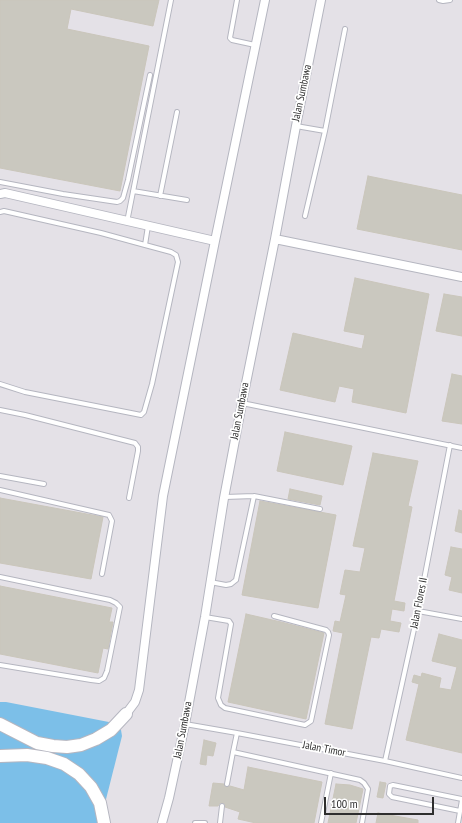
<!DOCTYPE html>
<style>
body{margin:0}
#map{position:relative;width:462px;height:823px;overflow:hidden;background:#eeeae1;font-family:"PT Sans Narrow",sans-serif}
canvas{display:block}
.scale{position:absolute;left:324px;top:797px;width:110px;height:18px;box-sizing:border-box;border:2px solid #2e2e2e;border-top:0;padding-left:5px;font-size:12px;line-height:14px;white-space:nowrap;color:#2e2e2e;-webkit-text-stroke:3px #fff;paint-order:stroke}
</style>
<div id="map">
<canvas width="462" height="823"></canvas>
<div class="scale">100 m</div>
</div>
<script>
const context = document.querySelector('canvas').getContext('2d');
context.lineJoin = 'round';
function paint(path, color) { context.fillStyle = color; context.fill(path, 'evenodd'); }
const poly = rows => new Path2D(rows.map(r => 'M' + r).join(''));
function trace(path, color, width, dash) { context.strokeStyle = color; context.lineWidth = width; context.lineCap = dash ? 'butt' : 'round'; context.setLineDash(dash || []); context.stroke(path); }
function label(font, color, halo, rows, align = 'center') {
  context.font = font + ' "PT Sans Narrow",sans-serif'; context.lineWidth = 3.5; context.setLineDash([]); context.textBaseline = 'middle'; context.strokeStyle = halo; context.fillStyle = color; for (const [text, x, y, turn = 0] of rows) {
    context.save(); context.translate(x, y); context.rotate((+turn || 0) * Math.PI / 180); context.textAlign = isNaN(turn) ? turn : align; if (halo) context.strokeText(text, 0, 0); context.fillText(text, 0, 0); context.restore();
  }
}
paint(poly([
 [0,0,462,0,462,823,0,823]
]), '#e4e1e7');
paint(poly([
 [0,702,6,702,114,723,121,730,122,736,100,823,0,823]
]), '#7cbfe8');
const building = poly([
 [0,0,159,0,153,26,71,9,67,29,149,46,120,191,0,168,0,0],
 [368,176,462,195,462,250,357,229,368,176],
 [355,278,429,294,406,413,352,402,354,389,339,386,335,402,280,390,293,333,362,349,365,335,344,331,355,278],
 [444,294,462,297,462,336,436,331,444,294],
 [452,374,462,376,462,424,442,421,452,374],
 [285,432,352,446,343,485,277,471,285,432],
 [373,453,418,461,408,506,412,507,394,601,405,603,404,611,392,609,390,621,401,623,399,632,381,629,379,638,371,637,352,729,325,724,343,633,333,631,335,621,340,622,346,595,340,594,345,570,360,572,365,548,353,546,373,453],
 [290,489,322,496,320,505,288,499,290,489],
 [0,498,103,517,91,579,0,563,0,498],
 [260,501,336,515,318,608,242,595,260,501],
 [459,510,462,511,462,533,455,531,459,510],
 [451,547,462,549,462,593,449,590,452,577,445,575,451,547],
 [0,586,112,608,109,622,113,622,108,649,103,648,98,673,0,654,0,586],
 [246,614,281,622,324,633,306,719,228,702,246,614],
 [439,634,462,640,462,753,406,740,419,684,412,682,414,675,421,677,422,673,441,678,439,688,451,690,457,667,432,661,439,634],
 [204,740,216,743,213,756,207,755,206,765,200,764,204,740],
 [248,767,322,782,314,823,256,823,238,819,240,812,225,807,225,804,223,803,220,803,218,806,209,806,213,783,224,784,226,787,230,786,244,790,248,767],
 [380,782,386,783,383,798,377,797,380,782],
 [336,784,350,785,363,789,356,823,328,823,336,784],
 [378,813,418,820,418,823,376,823,378,813]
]);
paint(building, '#cac8bf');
trace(building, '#cac6bb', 1);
const service = poly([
 [237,0,230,38,232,40,255,45],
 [439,0,443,1,450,0],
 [296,126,325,131,345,29],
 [0,182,63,194,117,202,120,201,123,198,128,180,150,75],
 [133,191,187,200],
 [160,196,177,112],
 [0,212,4,211,101,233,145,245],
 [305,216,325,131],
 [127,222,171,0],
 [0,384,25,392,136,414,141,415,144,412,152,384,178,262,176,255,171,252,145,245,148,226],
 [242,403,462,448],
 [0,410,25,415,135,443,138,447,138,451,129,498],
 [0,476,44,484],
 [0,490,109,515,112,521,102,574],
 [225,497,254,496],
 [0,577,110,600,116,603,120,607,107,671,104,678,99,681,91,680,0,665],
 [210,582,226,585,231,584,236,580,254,496,320,509],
 [418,611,462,619],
 [205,617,229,621,231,624,218,698,221,705,225,708,305,725,311,721,329,635,328,632,326,630,274,616],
 [185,724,237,733,385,761,462,778],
 [233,752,237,733],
 [385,761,418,611,450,445],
 [227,784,233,752,360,780,364,783,368,789,362,823],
 [460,811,392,797,389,794,390,786,393,785,462,799],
 [195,823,205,823],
 [220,823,222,806],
 [321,823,331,773],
 [458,823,462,800]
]);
const minor = poly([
 [0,194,5,193,215,241,265,0],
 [275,239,462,277],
 [126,714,135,702,139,690,163,496,215,241],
 [162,823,169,798,185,724,205,617,224,498,242,403,275,239,296,126,321,0]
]);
const secondary = poly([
 [0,724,37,743,53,746,67,747,81,745,96,739,111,730,126,714],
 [0,756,27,755,47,758,64,764,79,774,91,787,100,803,104,823]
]);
trace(service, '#b5b6c0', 6);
trace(minor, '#b5b6c0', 10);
trace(secondary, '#b5b6c0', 14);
trace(service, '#fff', 4);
trace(minor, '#fff', 8);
trace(secondary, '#fff', 12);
label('11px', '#2e2e2e', '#fff', [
 ["Jalan Sumbawa",302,93,-78],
 ["Jalan Sumbawa",240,411,-79],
 ["Jalan Flores II",419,603,-79],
 ["Jalan Sumbawa",183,730,-79],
 ["Jalan Timor",324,749,11]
]);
</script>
